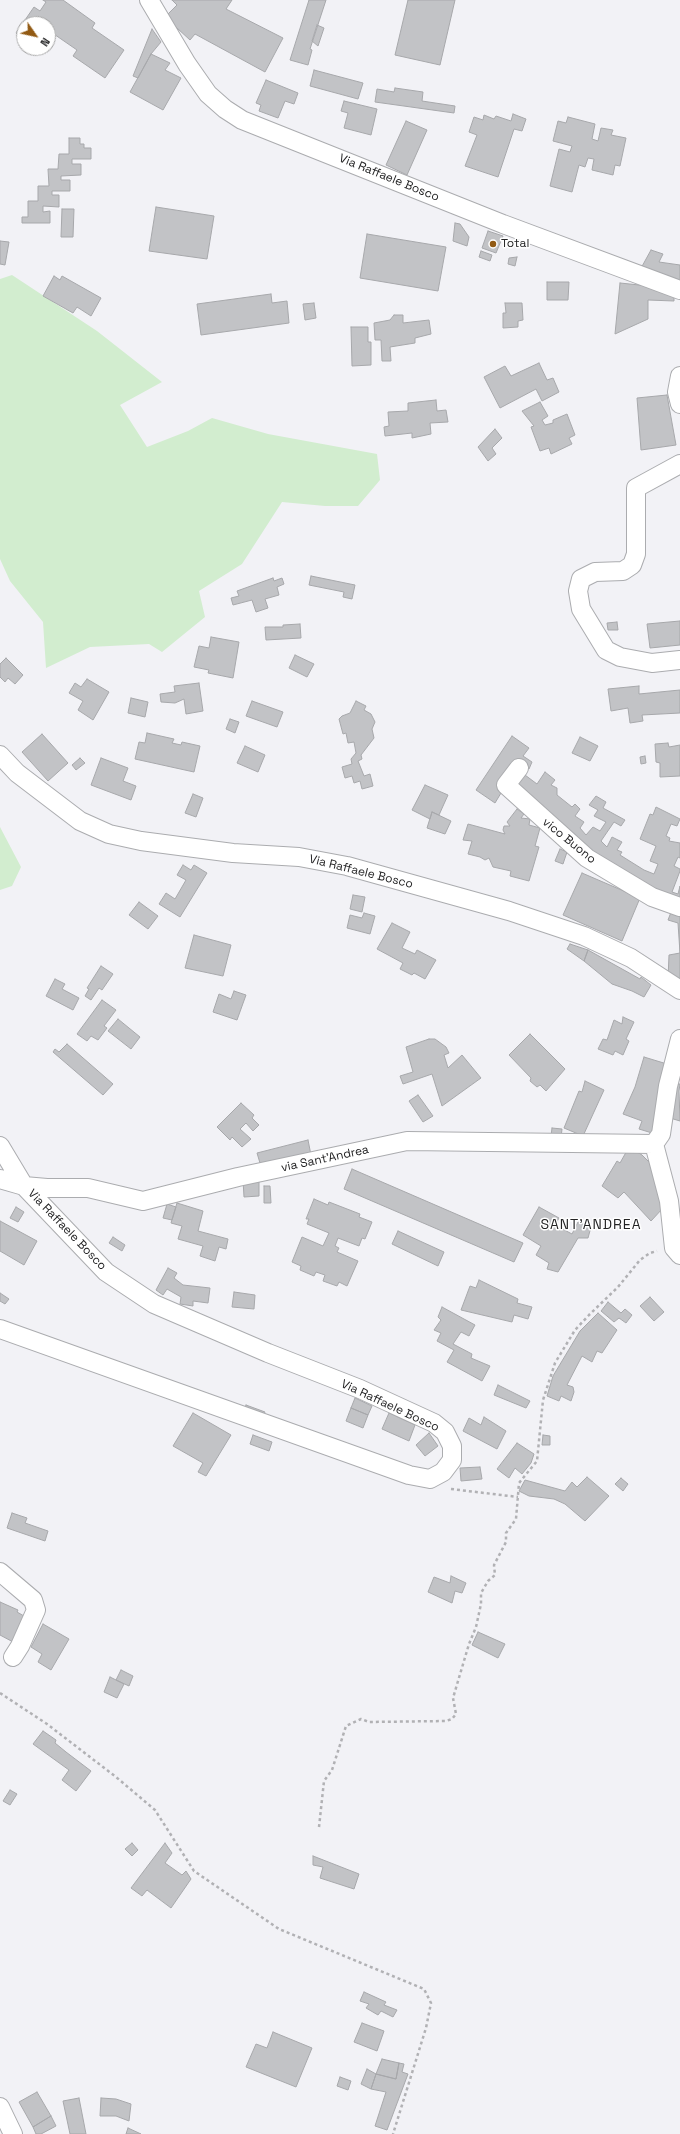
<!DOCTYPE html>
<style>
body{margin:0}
#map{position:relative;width:680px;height:2134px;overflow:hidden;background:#f2f2f6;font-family:"Space Grotesk",sans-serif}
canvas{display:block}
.north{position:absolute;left:16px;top:16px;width:40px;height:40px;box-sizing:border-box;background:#fff;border:1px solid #a7a7a7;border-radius:50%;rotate:124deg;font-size:11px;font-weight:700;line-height:16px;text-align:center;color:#232324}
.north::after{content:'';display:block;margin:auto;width:14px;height:18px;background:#925a13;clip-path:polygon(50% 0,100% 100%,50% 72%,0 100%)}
</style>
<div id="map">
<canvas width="680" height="2134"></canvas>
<div class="north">N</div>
</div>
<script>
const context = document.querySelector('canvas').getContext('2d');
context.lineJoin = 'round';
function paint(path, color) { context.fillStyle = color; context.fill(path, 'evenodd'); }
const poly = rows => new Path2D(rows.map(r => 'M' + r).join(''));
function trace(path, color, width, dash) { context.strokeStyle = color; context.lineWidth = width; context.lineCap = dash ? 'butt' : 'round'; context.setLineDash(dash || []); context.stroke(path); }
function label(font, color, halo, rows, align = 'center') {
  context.font = font + ' "Space Grotesk",sans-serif'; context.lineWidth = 3; context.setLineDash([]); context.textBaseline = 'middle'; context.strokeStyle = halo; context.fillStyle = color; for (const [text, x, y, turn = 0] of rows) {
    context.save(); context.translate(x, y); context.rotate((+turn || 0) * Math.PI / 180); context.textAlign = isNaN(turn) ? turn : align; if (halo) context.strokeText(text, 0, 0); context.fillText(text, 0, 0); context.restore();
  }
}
paint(poly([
 [12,275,97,331,162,382,120,405,147,447,188,431,212,418,268,434,377,454,380,480,358,506,325,506,282,502,242,564,199,591,205,617,162,652,149,644,90,647,46,668,43,622,10,581,0,559,0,279],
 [0,827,21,867,12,886,0,890]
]), '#d2edcf');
const building = poly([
 [43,0,63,0,95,23,92,28,124,50,105,78,73,56,77,50,48,30,48,24,24,24,24,38,16,33,34,7,40,11,46,2,43,0],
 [172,0,232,0,226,9,283,38,265,72,195,34,190,40,165,17,177,5,172,0],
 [309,0,326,0,310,49,312,50,308,65,290,60,309,0],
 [408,0,455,0,440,65,395,55,408,0],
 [317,25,324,28,318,46,312,41,317,25],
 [152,29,161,42,151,54,138,78,133,76,152,29],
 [151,54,170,63,165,70,181,78,163,110,130,92,151,54],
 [314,70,363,83,358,99,310,86,314,70],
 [266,80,298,93,294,104,285,101,278,118,259,111,261,105,256,103,266,80],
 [395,88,423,92,422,101,455,106,454,113,375,102,377,89,394,92,395,88],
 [344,101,377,109,371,135,344,128,348,113,341,111,344,101],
 [513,114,526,119,522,131,514,129,498,177,465,166,477,135,469,132,474,117,483,120,484,115,494,119,496,116,511,121,513,114],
 [568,117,595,124,592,139,598,141,601,128,613,130,611,135,626,138,620,166,615,165,613,175,592,170,594,159,588,158,585,167,579,165,572,192,550,186,559,149,570,152,572,146,553,141,558,121,566,123,568,117],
 [406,121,427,130,407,175,386,165,406,121],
 [69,138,80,138,80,144,84,144,84,148,91,148,91,159,72,159,72,164,81,164,81,175,61,176,61,180,70,180,70,191,52,191,52,195,59,195,59,207,43,206,43,212,50,211,50,223,22,223,22,217,28,217,28,201,38,201,38,186,49,186,48,169,58,169,59,154,69,154,69,138],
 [156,207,214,216,207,259,149,251,156,207],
 [62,209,74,209,73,237,61,237,62,209],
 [455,223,460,224,469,237,467,246,453,241,455,223],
 [488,231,503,236,496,253,482,248,488,231],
 [367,234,446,247,438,291,360,278,367,234],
 [0,241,9,242,5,265,0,264,0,241],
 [651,250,663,254,659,262,680,265,680,282,640,270,651,250],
 [481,251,492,255,490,261,479,257,481,251],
 [517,257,515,266,508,264,509,258,517,257],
 [54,276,60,280,62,276,101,298,91,316,77,307,73,313,43,296,54,276],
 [547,282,569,282,568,300,547,300,547,282],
 [620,283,649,286,674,296,674,301,648,300,648,319,615,334,620,283],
 [271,294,272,303,287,301,289,323,201,335,197,304,271,294],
 [314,303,316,318,305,320,303,304,314,303],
 [505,303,522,303,523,320,518,321,518,327,503,328,503,313,506,313,505,303],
 [394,315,403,315,403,323,429,320,431,334,415,338,415,343,390,347,391,361,382,361,381,340,375,340,374,323,390,320,394,315],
 [351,327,368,327,368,342,371,342,371,365,352,366,351,327],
 [539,363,547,380,553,378,559,392,542,401,536,389,500,408,484,377,505,366,511,376,539,363],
 [667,395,676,445,641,450,637,398,667,395],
 [436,400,437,411,446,410,448,422,430,423,431,434,412,438,412,433,385,436,384,427,389,426,388,412,408,411,408,403,436,400],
 [540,402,548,416,542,420,545,425,553,423,553,420,567,414,575,435,569,438,572,444,551,454,549,448,540,451,531,427,534,426,522,411,540,402],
 [495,429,502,438,492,448,496,454,488,461,478,447,495,429],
 [311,576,355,585,352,599,343,597,344,592,309,585,311,576],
 [273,578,274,581,282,578,284,584,277,587,279,595,265,599,268,608,256,612,252,600,233,605,231,598,239,596,237,591,273,578],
 [680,621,680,645,650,648,647,624,680,621],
 [617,622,618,630,608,630,607,623,617,622],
 [300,624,301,638,266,640,265,627,283,627,283,625,300,624],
 [211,637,239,642,233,678,208,673,209,670,194,667,199,646,209,648,211,637],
 [295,655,314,664,307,677,289,668,295,655],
 [6,658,23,675,15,684,8,678,5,682,0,677,0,664,6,658],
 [87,679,109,692,93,720,78,710,83,701,69,693,75,683,81,687,87,679],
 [199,683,203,711,186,714,184,699,175,703,161,702,160,694,175,692,174,686,199,683],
 [639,686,639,694,680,690,680,713,642,715,643,721,630,723,628,708,611,711,608,689,639,686],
 [131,698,148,702,145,717,128,713,131,698],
 [252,701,283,712,277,727,246,716,252,701],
 [356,701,366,706,364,710,371,714,375,722,372,729,374,738,361,755,362,759,358,761,364,776,370,774,373,786,362,789,360,781,354,783,352,776,345,778,342,767,352,764,351,759,356,753,354,742,348,743,346,733,343,734,339,719,342,716,350,713,356,701],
 [230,719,239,722,235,733,226,729,230,719],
 [147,733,174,739,172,743,181,745,182,742,200,746,194,772,135,759,139,742,145,743,147,733],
 [42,734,68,763,48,781,22,752,42,734],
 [512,736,529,748,523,756,532,762,529,769,519,763,495,803,476,790,512,736],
 [580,737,598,746,590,761,572,753,580,737],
 [668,743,669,747,680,745,680,776,660,777,660,763,656,762,655,744,668,743],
 [245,746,265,755,258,772,237,763,245,746],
 [645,756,646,763,641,764,640,757,645,756],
 [80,758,85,763,76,770,72,765,80,758],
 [101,758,128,768,123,781,136,786,131,800,91,785,101,758],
 [545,772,555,780,551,785,557,788,557,795,572,807,575,804,580,809,575,816,584,822,580,828,586,835,593,827,600,831,606,822,594,816,598,810,589,805,596,796,606,802,603,808,625,820,621,826,614,822,601,841,607,847,612,837,622,842,617,850,622,852,620,855,644,870,654,874,658,864,650,861,656,846,640,839,650,814,653,815,656,807,680,819,677,826,671,824,666,836,670,838,669,841,680,843,680,858,678,857,674,866,680,869,680,871,672,892,678,894,680,886,680,904,650,891,564,831,568,828,514,789,525,775,537,784,545,772],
 [425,785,448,795,439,815,432,812,430,819,412,810,425,785],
 [193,794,203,798,196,817,185,813,193,794],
 [517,809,524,814,521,818,530,819,529,825,540,828,535,846,539,847,529,881,510,876,511,871,493,867,489,858,485,860,480,857,468,854,472,841,463,840,468,824,505,834,503,830,504,826,510,826,507,822,517,809],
 [432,812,451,821,445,834,427,828,432,812],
 [560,849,567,852,563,864,555,861,560,849],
 [183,865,191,870,194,865,207,873,180,917,159,904,166,893,175,899,186,880,177,875,183,865],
 [582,873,640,898,622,941,563,915,582,873],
 [353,895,365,897,362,912,350,909,353,895],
 [139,902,158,916,148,929,129,915,139,902],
 [673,907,680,910,680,979,668,979,669,955,680,953,678,923,668,920,673,907],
 [364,913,375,916,370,934,347,928,350,915,362,918,364,913],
 [392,923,410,932,402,948,415,954,417,950,436,960,425,979,414,973,412,975,400,969,403,963,377,949,392,923],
 [194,935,231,945,223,976,185,968,194,935],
 [570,944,588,950,584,961,567,949,570,944],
 [588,950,640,979,641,977,651,985,644,997,632,991,612,984,584,961,588,950],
 [101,966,113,974,102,990,99,988,91,1000,85,996,89,989,87,988,101,966],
 [55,979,65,984,62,989,79,998,73,1010,46,996,55,979],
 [234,991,246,995,237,1020,213,1012,219,994,231,999,234,991],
 [102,1000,116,1010,104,1026,107,1028,98,1040,91,1036,87,1041,77,1034,102,1000],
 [623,1017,634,1022,626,1039,629,1041,623,1055,615,1051,613,1055,598,1049,603,1039,607,1040,614,1020,622,1024,623,1017],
 [118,1019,140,1037,131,1049,108,1031,118,1019],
 [530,1034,565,1069,546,1091,540,1085,537,1087,530,1081,531,1078,509,1055,530,1034],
 [429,1039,435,1039,446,1047,449,1053,444,1055,448,1068,462,1055,481,1078,442,1106,432,1074,403,1084,400,1076,413,1072,406,1047,429,1039],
 [67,1044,113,1084,103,1095,53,1052,55,1049,59,1052,67,1044],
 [644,1057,667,1064,652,1133,639,1129,642,1121,623,1114,635,1087,644,1057],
 [585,1081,604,1090,583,1136,564,1128,579,1091,582,1092,585,1081],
 [680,1084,679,1091,680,1121,670,1118,674,1085,680,1084],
 [418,1095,433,1116,423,1122,409,1101,418,1095],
 [241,1103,254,1115,252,1118,259,1125,253,1131,246,1123,240,1129,251,1139,242,1147,232,1137,230,1140,217,1127,241,1103],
 [552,1128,562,1129,561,1138,551,1136,552,1128],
 [308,1140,311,1155,260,1163,257,1153,308,1140],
 [629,1147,642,1155,652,1165,663,1208,651,1221,624,1192,618,1198,602,1186,617,1161,620,1163,629,1147],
 [352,1169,523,1243,514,1262,344,1189,352,1169],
 [259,1179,259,1196,244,1197,243,1180,259,1179],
 [264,1186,270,1186,271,1203,264,1203,264,1186],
 [314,1199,328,1205,329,1202,360,1214,359,1217,372,1222,365,1239,362,1238,359,1246,338,1238,335,1246,339,1248,337,1252,358,1261,347,1286,339,1282,337,1286,323,1281,325,1275,316,1272,314,1276,300,1270,301,1266,292,1262,302,1237,323,1246,329,1233,307,1224,309,1219,306,1219,314,1199],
 [177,1203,203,1211,198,1231,228,1239,226,1249,219,1247,215,1261,200,1256,203,1246,178,1239,182,1226,171,1223,177,1203],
 [167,1204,176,1207,172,1220,163,1218,167,1204],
 [16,1207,24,1212,18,1222,10,1218,16,1207],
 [539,1207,559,1218,555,1225,572,1234,578,1222,591,1227,588,1238,578,1238,558,1272,547,1269,549,1263,536,1255,541,1246,523,1235,539,1207],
 [0,1221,37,1241,24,1265,0,1251,0,1221],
 [398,1231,444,1252,438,1266,392,1244,398,1231],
 [113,1237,125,1245,122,1251,109,1243,113,1237],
 [168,1268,177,1273,174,1278,183,1285,210,1288,208,1303,193,1301,193,1306,180,1304,181,1297,167,1289,163,1295,156,1290,168,1268],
 [479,1280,518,1299,517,1303,532,1307,528,1319,514,1315,512,1322,461,1310,470,1286,476,1288,479,1280],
 [234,1292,255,1295,254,1309,232,1307,234,1292],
 [0,1293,9,1299,5,1304,0,1301,0,1293],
 [650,1297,664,1312,654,1321,640,1306,650,1297],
 [608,1302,621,1313,625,1309,632,1315,626,1323,619,1318,614,1322,601,1311,608,1302],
 [442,1307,475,1325,469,1336,461,1332,453,1344,472,1354,471,1358,490,1366,482,1381,447,1362,454,1350,437,1341,441,1333,434,1330,441,1320,438,1317,442,1307],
 [598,1313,617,1330,602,1353,597,1351,592,1362,582,1356,567,1385,573,1387,574,1392,571,1401,561,1396,559,1401,547,1396,553,1376,580,1331,598,1313],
 [498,1385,530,1401,526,1408,494,1395,498,1385],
 [355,1398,372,1406,368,1415,351,1408,355,1398],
 [246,1405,265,1412,263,1417,244,1410,246,1405],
 [351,1408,368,1415,363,1428,346,1421,351,1408],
 [193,1413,231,1435,206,1476,198,1472,203,1463,173,1446,193,1413],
 [389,1413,415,1425,409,1441,382,1429,389,1413],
 [484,1417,506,1431,497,1449,463,1431,469,1418,481,1425,484,1417],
 [429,1433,438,1446,425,1456,416,1445,429,1433],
 [253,1435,272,1442,269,1451,250,1444,253,1435],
 [543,1435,550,1436,550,1445,542,1445,543,1435],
 [517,1443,534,1454,531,1463,522,1474,515,1468,509,1478,497,1469,517,1443],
 [480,1467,482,1479,461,1481,460,1468,480,1467],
 [587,1477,609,1496,585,1521,565,1504,554,1499,529,1496,519,1491,525,1480,565,1491,572,1482,577,1487,587,1477],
 [621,1478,628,1484,623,1491,615,1484,621,1478],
 [12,1513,27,1518,25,1523,48,1531,45,1541,7,1528,12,1513],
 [451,1576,466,1583,462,1593,455,1591,452,1603,428,1592,434,1577,450,1583,451,1576],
 [0,1602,18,1610,17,1612,24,1616,15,1643,0,1635,0,1602],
 [43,1624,69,1639,51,1670,38,1662,42,1654,31,1647,43,1624],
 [478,1632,505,1644,498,1658,472,1645,478,1632],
 [121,1670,133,1676,129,1686,116,1680,121,1670],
 [110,1677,124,1684,117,1698,104,1692,110,1677],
 [43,1731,56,1740,55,1743,66,1752,91,1771,76,1791,62,1780,69,1770,33,1744,43,1731],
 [10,1790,17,1794,10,1805,3,1801,10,1790],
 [132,1843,138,1850,132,1856,125,1849,132,1843],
 [165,1843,172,1853,165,1863,182,1875,186,1871,191,1879,171,1908,147,1890,142,1896,131,1888,165,1843],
 [313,1856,359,1874,354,1889,320,1878,323,1867,313,1865,313,1856],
 [364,1992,386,2002,384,2005,397,2010,393,2017,381,2011,378,2015,366,2008,369,2004,360,2001,364,1992],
 [362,2023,384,2031,377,2051,354,2042,362,2023],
 [273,2032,312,2048,296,2087,246,2067,256,2044,267,2048,273,2032],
 [382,2059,399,2063,396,2079,376,2074,382,2059],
 [399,2063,404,2064,402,2072,408,2074,387,2130,375,2126,386,2092,371,2089,376,2074,396,2079,399,2063],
 [367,2069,376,2074,371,2089,361,2084,367,2069],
 [340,2077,351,2081,348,2090,337,2086,340,2077],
 [37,2092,51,2116,33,2127,19,2102,37,2092],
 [79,2098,86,2134,70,2134,63,2101,79,2098],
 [101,2098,116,2099,131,2104,129,2121,116,2116,100,2116,101,2098],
 [51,2116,56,2126,41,2134,36,2134,33,2127,51,2116],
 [128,2128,141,2134,126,2134,128,2128]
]);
paint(building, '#c2c3c6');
trace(building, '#a7a8ab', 1);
const minor = poly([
 [149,0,187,64,208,94,225,109,242,120,503,224,680,290],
 [680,376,677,392,680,404],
 [680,464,636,488,636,554,632,565,623,571,595,572,581,579,578,591,581,609,606,650,620,657,652,663,680,660],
 [0,755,17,773,80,821,109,834,141,841,233,853,299,857,347,866,509,911,584,936,631,958,680,990],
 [519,768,506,785,587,858,652,897,680,907],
 [680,1039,668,1086,661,1134,654,1144,669,1201,674,1248,680,1255],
 [0,1146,24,1186,106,1272,154,1304,268,1353,360,1389,434,1423,445,1432,452,1446,452,1460,443,1472,430,1479,409,1475,0,1329],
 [0,1179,24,1186,47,1188,88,1188,143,1201,238,1177,407,1141,654,1144],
 [0,1572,33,1600,36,1610,20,1646,13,1657],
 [0,2107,13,2134]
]);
trace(minor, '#abacaf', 20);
trace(poly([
 [451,1489,518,1497],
 [0,1693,47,1724,116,1777,155,1810,194,1871,279,1929,424,1989,431,2003,426,2028,393,2134],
 [319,1827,324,1781,332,1770,346,1726,361,1719,369,1722,446,1721,452,1719,456,1714,453,1698,469,1644,476,1627,481,1604,481,1593,488,1581,495,1575,494,1565,506,1542,506,1533,516,1519,519,1483,537,1461,543,1400,555,1363,575,1330,589,1315,618,1287,640,1260,650,1253,657,1251]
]), '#b1b1b4', 2.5, [3, 3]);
trace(minor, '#fff', 18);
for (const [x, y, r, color] of [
 [493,244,4,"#925a13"]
]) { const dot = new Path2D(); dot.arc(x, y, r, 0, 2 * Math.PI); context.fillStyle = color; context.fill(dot); trace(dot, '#fff', 1.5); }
label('12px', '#232324', '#fff', [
 ["Via Raffaele Bosco",389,178,22],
 ["vico Buono",569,841,39],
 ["Via Raffaele Bosco",361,872,14],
 ["via Sant'Andrea",325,1159,-12],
 ["Via Raffaele Bosco",67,1230,46],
 ["Via Raffaele Bosco",390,1406,25]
]);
label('12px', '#232324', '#fff', [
 ["Total",501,244]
], 'left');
context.letterSpacing = '1px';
label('14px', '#232324', '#fff', [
 ["SANT'ANDREA",591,1225]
]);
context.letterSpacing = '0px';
</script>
